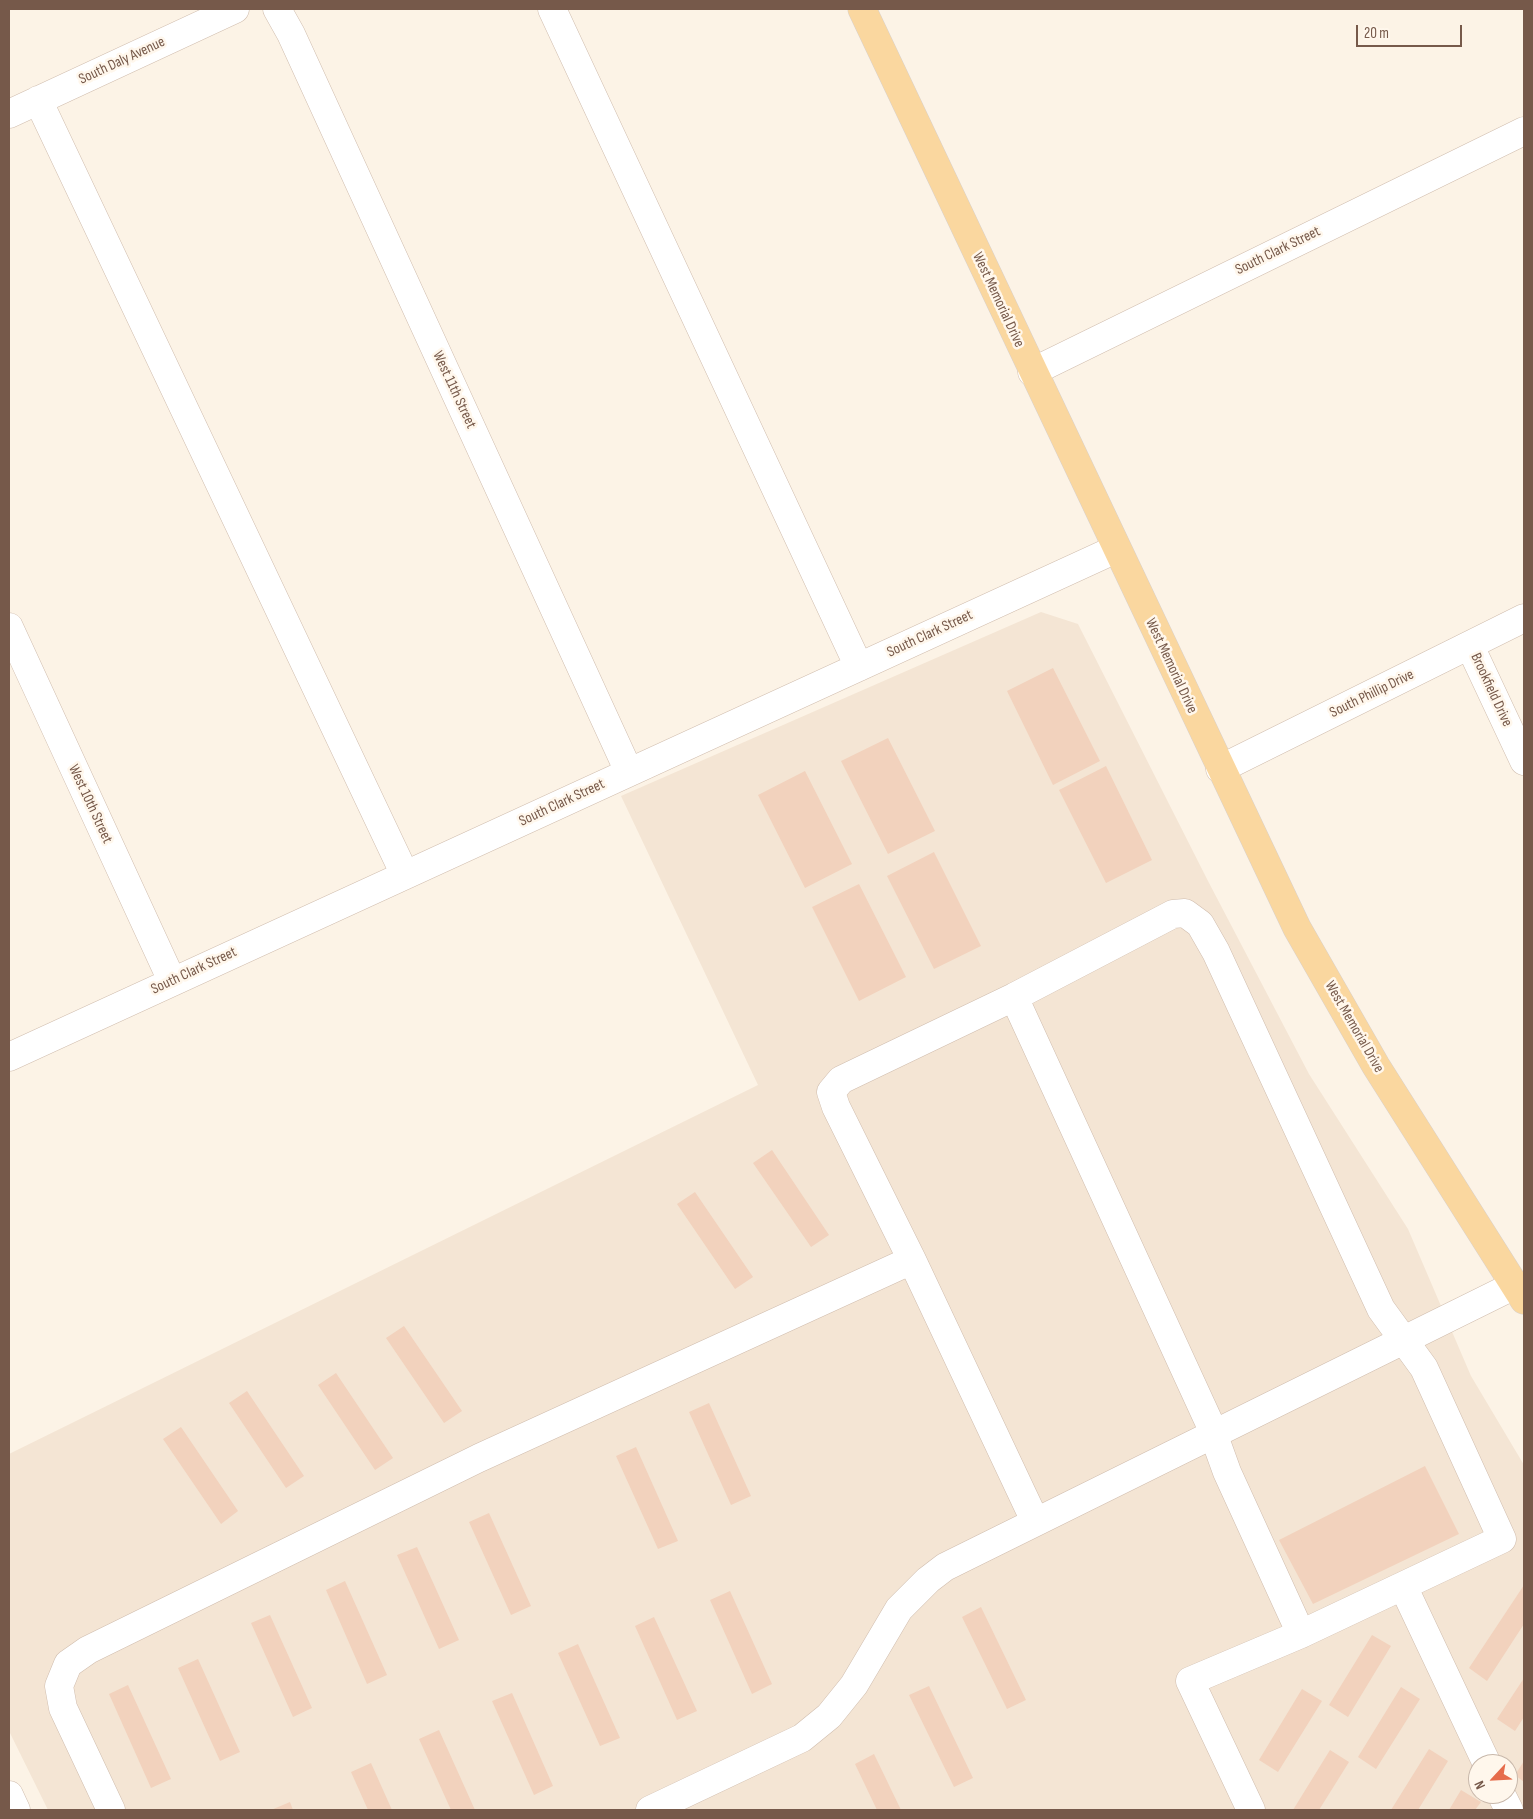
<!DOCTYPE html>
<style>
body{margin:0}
#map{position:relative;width:1533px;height:1819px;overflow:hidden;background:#fcf3e6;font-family:"Sofia Sans Condensed",sans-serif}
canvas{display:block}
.frame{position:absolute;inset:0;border:10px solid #76594a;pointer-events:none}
.north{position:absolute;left:1468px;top:1754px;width:50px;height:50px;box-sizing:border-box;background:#fff7ec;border:1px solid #c8b8ab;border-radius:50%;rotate:245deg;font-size:14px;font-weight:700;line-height:20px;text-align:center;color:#76594a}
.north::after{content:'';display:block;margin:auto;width:18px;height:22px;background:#e66c4b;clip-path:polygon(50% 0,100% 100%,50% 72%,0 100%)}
.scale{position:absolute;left:1356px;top:25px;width:106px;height:22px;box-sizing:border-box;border:2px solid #76594a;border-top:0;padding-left:6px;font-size:15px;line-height:18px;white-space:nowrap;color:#76594a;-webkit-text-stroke:4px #fff7ec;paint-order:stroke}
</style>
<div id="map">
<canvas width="1533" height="1819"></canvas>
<div class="frame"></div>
<div class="north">N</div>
<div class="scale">20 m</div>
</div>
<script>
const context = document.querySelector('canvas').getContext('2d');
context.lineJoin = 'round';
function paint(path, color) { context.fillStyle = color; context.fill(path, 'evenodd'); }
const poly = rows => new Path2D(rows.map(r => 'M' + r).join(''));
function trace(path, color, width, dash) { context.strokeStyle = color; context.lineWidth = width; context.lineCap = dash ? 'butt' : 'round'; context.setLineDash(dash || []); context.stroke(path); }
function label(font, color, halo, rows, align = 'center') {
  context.font = font + ' "Sofia Sans Condensed",sans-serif'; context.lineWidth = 5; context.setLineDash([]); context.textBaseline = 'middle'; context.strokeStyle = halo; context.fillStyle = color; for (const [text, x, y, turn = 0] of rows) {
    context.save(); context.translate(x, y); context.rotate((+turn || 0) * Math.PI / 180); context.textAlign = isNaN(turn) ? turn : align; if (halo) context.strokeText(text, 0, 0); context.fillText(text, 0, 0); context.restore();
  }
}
paint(poly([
 [1041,612,1078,624,1208,881,1309,1074,1408,1229,1471,1376,1524,1465,1524,1810,48,1810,9,1731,9,1454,758,1085,621,796],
 [1478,1764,1508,1764,1508,1794,1478,1794]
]), '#f4e5d4');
paint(poly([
 [1053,668,1100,761,1053,785,1007,691],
 [888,738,935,831,888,854,841,761],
 [1106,766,1152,860,1106,883,1059,790],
 [805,771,852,864,805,888,758,795],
 [934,852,981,946,934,969,887,876],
 [859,884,906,977,859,1001,812,907],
 [772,1150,829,1235,811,1247,753,1163],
 [695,1192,753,1277,735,1289,677,1204],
 [404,1326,462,1411,444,1423,386,1338],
 [336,1373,393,1458,375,1470,318,1385],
 [247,1391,304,1476,286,1488,229,1403],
 [709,1403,751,1496,731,1505,689,1412],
 [181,1427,238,1511,221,1524,163,1439],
 [636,1447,678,1541,658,1549,616,1456],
 [1425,1466,1459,1534,1313,1604,1279,1540],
 [489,1513,531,1606,511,1615,469,1522],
 [417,1547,459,1640,439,1649,397,1555],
 [345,1581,387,1675,367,1684,326,1590],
 [1524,1585,1524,1624,1487,1681,1469,1668],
 [730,1591,772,1684,752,1694,710,1600],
 [981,1607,1026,1700,1007,1709,962,1617],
 [270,1615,312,1708,293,1717,251,1623],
 [654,1617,697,1711,677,1720,635,1626],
 [1372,1635,1391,1646,1348,1717,1329,1705],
 [578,1644,620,1738,600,1746,558,1653],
 [198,1659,240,1752,220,1761,178,1668],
 [1524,1678,1524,1717,1515,1731,1497,1719],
 [128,1685,171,1779,151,1788,109,1694],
 [929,1686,973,1778,954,1787,909,1695],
 [1401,1687,1420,1699,1376,1769,1358,1757],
 [1302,1689,1322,1701,1278,1772,1259,1760],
 [512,1693,553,1786,534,1795,492,1701],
 [439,1730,475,1810,451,1810,419,1739],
 [1429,1749,1448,1761,1418,1810,1391,1810],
 [1330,1750,1349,1762,1319,1810,1293,1810],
 [874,1754,901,1810,877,1810,855,1764],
 [1524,1761,1524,1782,1515,1775],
 [371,1763,392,1810,368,1810,351,1772],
 [1461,1790,1481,1802,1475,1810,1449,1810],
 [290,1802,293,1810,271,1810]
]), '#f2d2bd');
const minor = poly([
 [277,9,291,34,629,772],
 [552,9,859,667],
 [38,100,405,875],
 [9,114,235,9],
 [1032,372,1524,131],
 [9,627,172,981],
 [1470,646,1524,761],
 [1220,769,1524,618],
 [1014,997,1209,1422,1227,1472,1301,1634],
 [9,1057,1116,549],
 [1035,1521,912,1260,836,1107,831,1092,841,1080,1014,997,1173,914,1185,913,1200,924,1216,952,1381,1309,1424,1368,1502,1539,1301,1634,1190,1681,1251,1810],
 [1403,1586,1487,1764],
 [1501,1794,1509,1810],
 [9,1795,16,1810],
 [111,1810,63,1708,59,1686,68,1664,88,1650,479,1458,912,1260],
 [650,1810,802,1738,829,1716,854,1685,899,1609,928,1580,945,1567,1515,1285]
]);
const major = poly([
 [862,9,1297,928,1376,1066,1524,1300]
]);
trace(minor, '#d0bdae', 29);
trace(major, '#d9d1cc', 29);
trace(minor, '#fff', 28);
trace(major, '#fad79f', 28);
label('15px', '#76594a', '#fff7ec', [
 ["South Daly Avenue",122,61,-25],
 ["South Clark Street",1278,251,-26],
 ["West Memorial Drive",998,300,65],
 ["West 11th Street",454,390,65],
 ["South Clark Street",930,634,-25],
 ["West Memorial Drive",1171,666,65],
 ["Brookfield Drive",1491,690,65],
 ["South Phillip Drive",1372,694,-26],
 ["South Clark Street",562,803,-25],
 ["West 10th Street",90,804,65],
 ["South Clark Street",194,971,-25],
 ["West Memorial Drive",1354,1027,60]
]);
</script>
